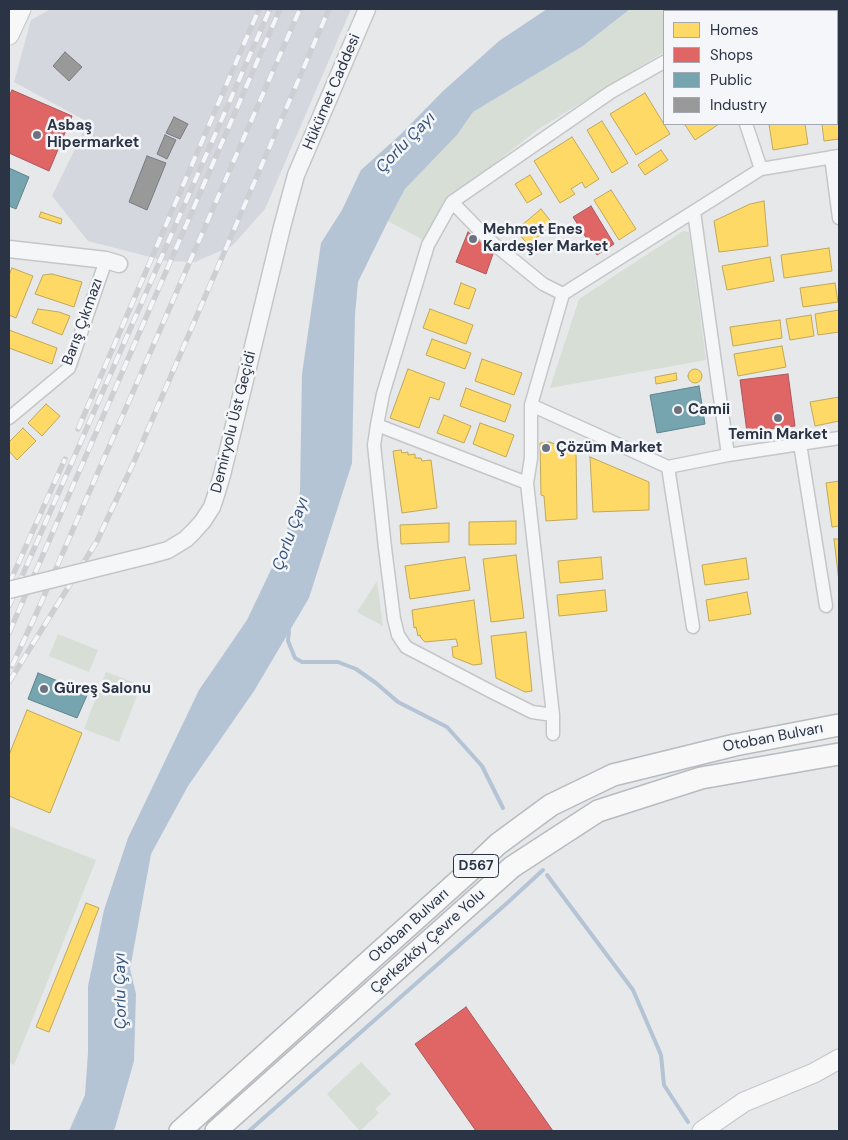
<!DOCTYPE html>
<meta charset="utf-8">
<style>
body{margin:0}
#map{position:relative;width:848px;height:1140px;overflow:hidden;background:#e6e8ea;font-family:"DM Sans",sans-serif}
canvas{display:block}
.frame{position:absolute;inset:0;border:10px solid #2b3445;pointer-events:none}
.legend{position:absolute;left:663px;top:10px;width:175px;height:115px;box-sizing:border-box;background:#f4f6f9;border:1px solid #a4a8b1;margin:0;padding:6px 9px;list-style:none;font-size:15px;color:#2b3445}
.legend li{display:flex;align-items:center;gap:10px;height:25px}
.legend b{width:25px;border:1px solid #a4a8b1}
</style>
<div id="map">
<canvas width="848" height="1140"></canvas>
<div class="frame"></div>
<ul class="legend">
<li><b style="height:14px;background:#ffd966"></b>Homes</li>
<li><b style="height:14px;background:#e06666"></b>Shops</li>
<li><b style="height:14px;background:#76a5af"></b>Public</li>
<li><b style="height:14px;background:#999"></b>Industry</li>
</ul>
</div>
<script>
const context = document.querySelector('canvas').getContext('2d');
context.lineJoin = 'round';
function paint(path, color) { context.fillStyle = color; context.fill(path, 'evenodd'); }
const poly = rows => new Path2D(rows.map(r => 'M' + r).join(''));
function trace(path, color, width, dash) { context.strokeStyle = color; context.lineWidth = width; context.lineCap = dash ? 'butt' : 'round'; context.setLineDash(dash || []); context.stroke(path); }
function label(font, color, halo, rows, align = 'center') {
  context.font = font + ' "DM Sans",sans-serif'; context.lineWidth = 5; context.setLineDash([]); context.textBaseline = 'middle'; context.strokeStyle = halo; context.fillStyle = color; for (const [text, x, y, turn = 0] of rows) {
    context.save(); context.translate(x, y); context.rotate((+turn || 0) * Math.PI / 180); context.textAlign = isNaN(turn) ? turn : align; if (halo) context.strokeText(text, 0, 0); context.fillText(text, 0, 0); context.restore();
  }
}
paint(poly([
 [51,9,351,9,265,209,232,246,195,262,166,261,88,241,52,196,88,122,14,82,31,20]
]), '#d4d7dd');
paint(poly([
 [630,9,763,9,763,11,664,11,664,52,537,130,476,178,446,204,423,240,388,221,405,189,457,135,473,112,583,46],
 [683,231,689,232,706,360,550,388,579,299],
 [377,581,383,626,357,612],
 [58,634,98,650,89,672,49,656],
 [106,672,141,685,119,742,84,729],
 [9,826,96,860,14,1065,9,1062],
 [361,1062,391,1094,375,1109,379,1113,360,1131,327,1094]
]), '#d6ded6');
paint(poly([
 [547,9,630,9,583,46,473,112,457,135,405,189,388,221,358,282,355,315,352,463,309,598,254,691,188,786,151,854,130,969,136,994,134,1061,115,1128,113,1131,69,1131,85,1095,88,1053,88,986,104,910,128,838,199,690,247,620,278,555,300,492,302,374,321,243,342,210,361,170,400,135,442,92,499,41]
]), '#b4c4d5');
const homes = poly([
 [837,31,839,45,839,78,837,78,837,31],
 [645,93,670,134,636,155,610,114,645,93],
 [837,94,839,116,839,139,824,141,822,124,837,124,837,94],
 [602,121,628,163,612,173,587,130,602,121],
 [687,124,719,124,695,140,685,125,687,124],
 [769,124,805,124,808,144,773,150,769,124],
 [572,137,599,179,585,188,582,182,571,189,575,194,560,203,534,161,572,137],
 [661,150,668,160,645,175,638,165,661,150],
 [530,175,542,194,527,203,515,184,530,175],
 [611,190,636,229,619,240,594,200,611,190],
 [764,201,768,246,719,252,714,221,750,204,764,201],
 [541,209,553,224,528,245,516,230,541,209],
 [41,212,62,219,61,224,39,217,41,212],
 [829,248,832,271,784,278,781,255,829,248],
 [770,257,774,281,727,290,722,266,770,257],
 [12,268,33,276,16,318,9,315,9,275,12,268],
 [52,274,82,282,74,307,35,294,43,275,52,274],
 [461,283,476,289,469,309,454,304,461,283],
 [835,283,838,302,803,307,800,288,835,283],
 [38,309,59,312,70,316,62,335,32,323,38,309],
 [430,309,473,325,466,344,423,328,430,309],
 [839,310,839,332,818,335,815,314,839,310],
 [811,315,814,336,790,340,786,319,811,315],
 [780,320,782,338,733,346,730,327,780,320],
 [9,330,57,348,52,364,9,348,9,330],
 [432,339,471,353,465,369,426,355,432,339],
 [782,346,786,367,738,376,734,354,782,346],
 [482,359,522,373,514,395,475,381,482,359],
 '688 376a7 7 0 1 1 14 0a7 7 0 1 1-14 0Z',
 [408,369,445,383,439,400,430,397,419,428,390,418,408,369],
 [676,373,677,380,656,384,655,377,676,373],
 [466,388,511,405,505,422,460,406,466,388],
 [839,397,839,421,815,426,810,402,839,397],
 [46,404,60,416,42,436,28,423,46,404],
 [444,415,471,426,464,443,437,433,444,415],
 [480,423,514,435,506,457,473,444,480,423],
 [23,428,36,441,17,460,9,451,9,442,23,428],
 [549,442,576,451,577,519,546,521,544,496,541,495,540,443,549,442],
 [401,450,402,453,408,452,408,455,415,454,415,458,421,458,422,461,431,460,437,508,402,513,393,451,401,450],
 [590,457,649,482,649,510,593,512,590,457],
 [839,481,839,526,832,527,826,483,839,481],
 [516,521,516,544,469,545,469,522,516,521],
 [449,523,449,542,401,544,400,525,449,523],
 [834,539,839,539,839,582,834,539],
 [516,555,524,618,491,622,483,559,516,555],
 [465,557,470,590,410,599,405,566,465,557],
 [601,557,603,579,560,583,558,561,601,557],
 [746,558,749,579,705,585,702,565,746,558],
 [605,590,607,611,559,616,557,595,605,590],
 [747,592,751,614,709,621,706,600,747,592],
 [474,600,482,664,473,665,453,657,452,647,458,646,456,639,425,642,421,638,420,635,418,636,416,627,414,628,412,610,474,600],
 [526,632,532,691,525,692,496,678,491,636,526,632],
 [27,710,82,733,50,813,9,796,9,755,27,710],
 [86,903,99,908,49,1032,36,1027,86,903]
]);
paint(homes, '#ffd966');
trace(homes, '#bfa85c', 1);
const shops = poly([
 [12,90,72,116,49,171,9,153,9,96,12,90],
 [591,206,614,244,597,255,573,217,591,206],
 [468,232,494,251,486,274,456,262,468,232],
 [788,374,795,426,747,432,740,380,788,374],
 [466,1007,553,1131,476,1131,415,1044,466,1007]
]);
paint(shops, '#e06666');
trace(shops, '#aa575c', 1);
const public = poly([
 [9,168,29,177,16,209,9,206,9,168],
 [699,386,705,424,657,433,650,395,699,386],
 [38,673,88,693,77,718,28,699,38,673]
]);
paint(public, '#76a5af');
trace(public, '#60838f', 1);
const industry = poly([
 [65,52,82,67,69,81,53,66,65,52],
 [174,117,188,124,180,139,166,133,174,117],
 [165,135,176,140,167,159,157,154,165,135],
 [147,156,166,163,147,210,129,202,147,156]
]);
paint(industry, '#999');
trace(industry, '#787b80', 1);
trace(poly([
 [289,630,288,641,295,658,302,662,338,662,356,669,376,683,398,702,447,727,482,766,503,808],
 [547,875,633,990,661,1055,664,1085,688,1122],
 [249,1131,506,904,543,870]
]), '#b4c4d5', 4);
const minor = poly([
 [837,17,839,17],
 [746,124,761,169],
 [831,157,839,218],
 [452,202,489,240,543,284,563,294],
 [694,212,728,455],
 [531,405,531,458,527,483,553,715,553,734],
 [9,418,69,368,106,260],
 [377,425,527,483],
 [800,444,826,606],
 [668,467,531,405,563,294,761,169,839,156],
 [693,627,668,467,728,455,839,438],
 [553,715,532,712,492,692,406,647,398,635,394,619,385,548,374,445,377,425,383,394,428,245,452,202,611,92,664,62]
]);
const tertiary = poly([
 [9,249,106,260,119,264],
 [150,555,168,550,186,539,194,531,203,521,212,507,216,495,222,475,282,227,296,175,367,9]
]);
const secondary = poly([
 [9,35,21,9],
 [702,1131,744,1102,814,1073,839,1059]
]);
const trunk = poly([
 [180,1131,474,867,498,844,551,805,613,775,735,745,839,725],
 [216,1131,512,867,598,811,701,778,839,754]
]);
trace(minor, '#c4c6c8', 15);
trace(tertiary, '#c4c6c8', 19);
trace(secondary, '#c4c6c8', 21);
trace(trunk, '#b8bbbf', 24);
trace(minor, '#f5f6f7', 12);
trace(tertiary, '#f5f6f7', 16);
trace(secondary, '#f8f8f8', 19);
trace(trunk, '#f8f8f8', 21);
const rail = poly([
 [78,429,259,9],
 [9,584,65,459],
 [9,606,270,9],
 [9,633,280,9],
 [12,666,37,612,300,9],
 [9,682,97,541,133,464,329,9]
]);
trace(rail, '#cecfd2', 5.5);
trace(rail, '#f4f6f9', 4, [11]);
const tertiaryBridge = poly([
 [9,590,150,555]
]);
trace(tertiaryBridge, '#c4c6c8', 19, []);
trace(tertiaryBridge, '#f5f6f7', 16);
for (const [x, y, r, color] of [
 [37,135,5,"#6c737f"],
 [473,239,5,"#6c737f"],
 [678,410,5,"#6c737f"],
 [778,418,5,"#6c737f"],
 [546,448,5,"#6c737f"],
 [44,689,5,"#6c737f"]
]) { const dot = new Path2D(); dot.arc(x, y, r, 0, 2 * Math.PI); context.fillStyle = color; context.fill(dot); trace(dot, '#f4f6f9', 2); }
for (const [x, y, w] of [
 [476,866,45]
]) { const box = new Path2D(); box.roundRect(x - w / 2, y - 11.5, w, 23, 4); context.fillStyle = '#f4f6f9'; context.fill(box); trace(box, '#2b3445', 1); }
label('bold 14px', '#2b3445', null, [
 ["D567",476,866]
]);
label('15px', '#2b3445', '#f4f6f9', [
 ["Hükümet Caddesi",332,92,-67],
 ["Barış Çıkmazı",83,322,-70],
 ["Demiryolu Üst Geçidi",234,422,-76],
 ["Otoban Bulvarı",773,738,-11],
 ["Otoban Bulvarı",409,926,-42],
 ["Çerkezköy Çevre Yolu",428,942,-42]
]);
label('bold 15px', '#2b3445', '#f4f6f9', [
 ["Asbaş",47,126],
 ["Hipermarket",47,143],
 ["Mehmet Enes",483,230],
 ["Kardeşler Market",483,247],
 ["Camii",688,410],
 ["Temin Market",778,435,"center"],
 ["Çözüm Market",556,448],
 ["Güreş Salonu",54,689]
], 'left');
label('italic 16px', '#34527a', '#f4f6f9', [
 ["Çorlu Çayı",406,143,-46],
 ["Çorlu Çayı",291,534,-70],
 ["Çorlu Çayı",121,991,-91]
]);
</script>
